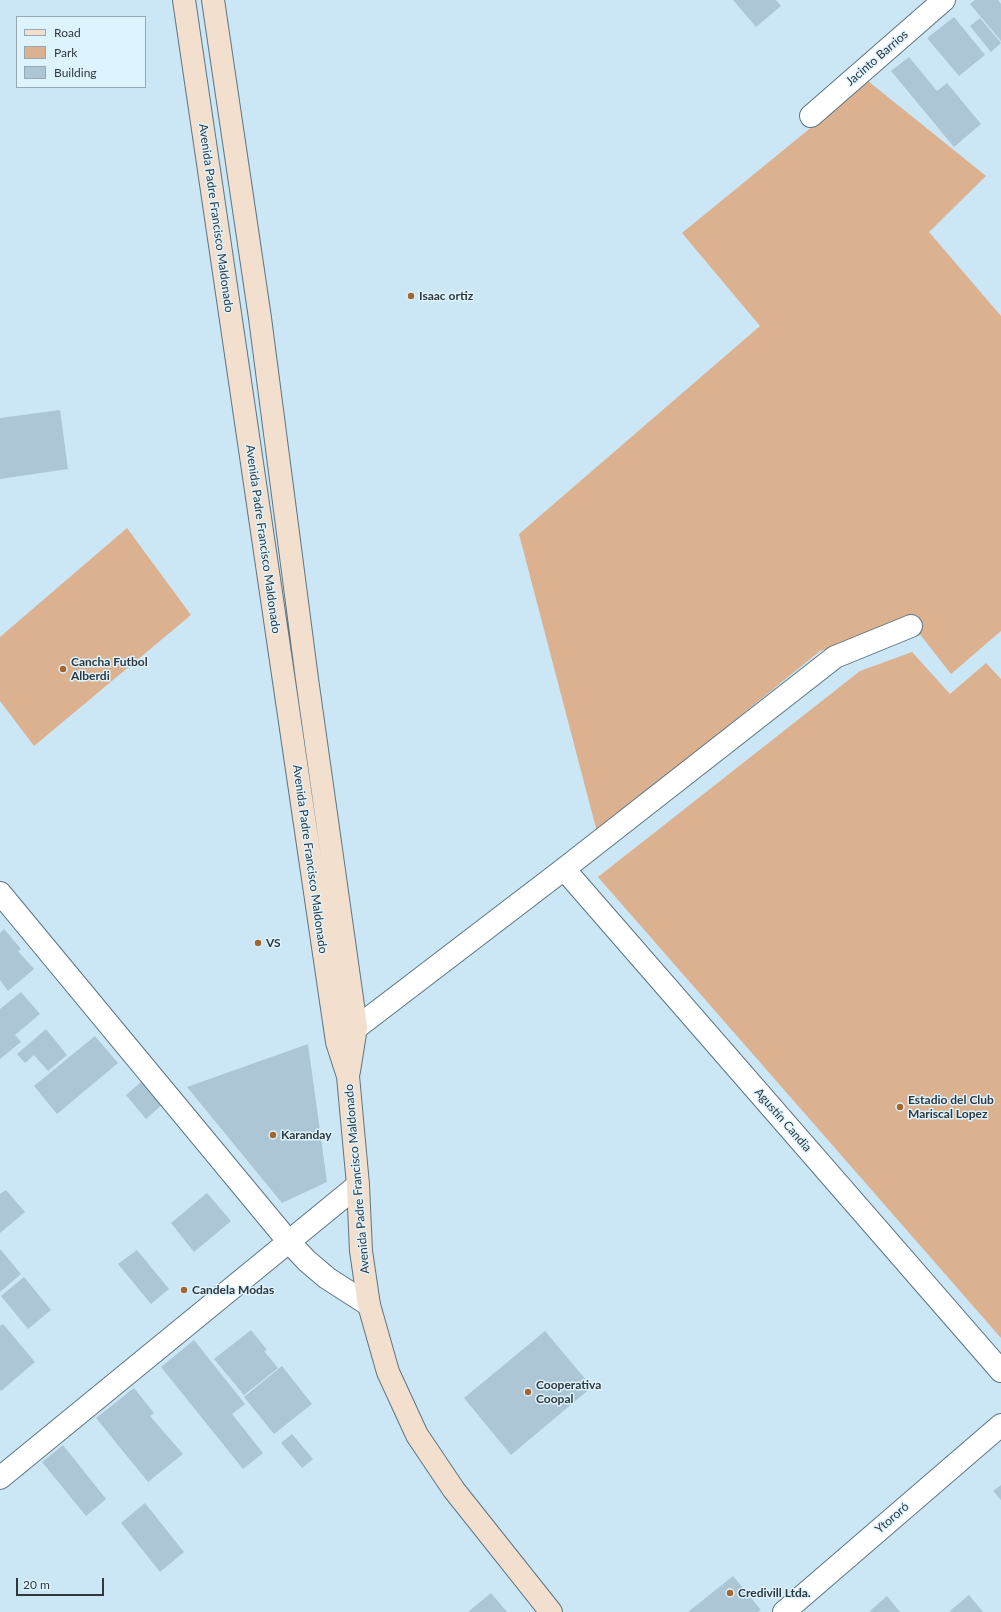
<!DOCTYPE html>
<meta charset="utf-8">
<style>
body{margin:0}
#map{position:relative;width:1001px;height:1612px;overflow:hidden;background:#cbe6f5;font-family:Lato,sans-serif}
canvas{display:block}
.legend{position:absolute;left:16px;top:16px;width:130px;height:72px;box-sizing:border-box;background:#ddf3fe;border:1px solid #97a8b1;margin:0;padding:5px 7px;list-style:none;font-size:12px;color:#2e383e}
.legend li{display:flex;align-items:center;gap:8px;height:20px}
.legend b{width:20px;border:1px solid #97a8b1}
.scale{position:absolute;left:16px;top:1578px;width:88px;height:18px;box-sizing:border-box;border:2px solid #2e383e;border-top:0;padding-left:5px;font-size:12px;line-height:14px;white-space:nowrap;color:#2e383e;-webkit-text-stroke:3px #ddf3fe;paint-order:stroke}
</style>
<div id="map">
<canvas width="1001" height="1612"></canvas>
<ul class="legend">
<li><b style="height:5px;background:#f3dfce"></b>Road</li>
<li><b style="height:11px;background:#dcb18f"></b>Park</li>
<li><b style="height:11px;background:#acc6d5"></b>Building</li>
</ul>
<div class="scale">20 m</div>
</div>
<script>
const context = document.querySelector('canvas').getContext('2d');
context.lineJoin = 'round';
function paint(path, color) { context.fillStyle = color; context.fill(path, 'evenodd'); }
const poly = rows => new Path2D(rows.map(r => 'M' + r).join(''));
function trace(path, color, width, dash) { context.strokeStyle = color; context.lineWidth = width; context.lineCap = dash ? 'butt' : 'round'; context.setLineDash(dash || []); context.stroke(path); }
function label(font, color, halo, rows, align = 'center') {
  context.font = font + ' Lato,sans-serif'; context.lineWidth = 3; context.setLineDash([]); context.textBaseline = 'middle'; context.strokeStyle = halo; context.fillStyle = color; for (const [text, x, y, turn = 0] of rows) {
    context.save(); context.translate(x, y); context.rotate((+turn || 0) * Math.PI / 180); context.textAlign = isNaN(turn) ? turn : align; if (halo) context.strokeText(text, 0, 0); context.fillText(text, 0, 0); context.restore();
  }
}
paint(poly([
 [868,81,986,176,929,232,1001,316,1001,631,951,674,908,619,820,651,597,832,519,534,760,326,682,233],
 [127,528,191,615,34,746,0,701,0,637],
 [912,652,950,694,986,663,1001,679,1001,1338,598,877,860,671]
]), '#dcb18f');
paint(poly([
 [733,0,776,0,781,6,756,27],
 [975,0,998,0,1001,4,1001,41,970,4],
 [954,17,985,55,959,76,927,38],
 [980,18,1001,43,991,52,970,26],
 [909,57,937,91,947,83,981,124,954,147,891,71],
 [60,410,68,469,0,479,0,418],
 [4,929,21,949,18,951,34,969,8,991,0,980,0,933],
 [21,992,40,1014,15,1035,21,1042,0,1059,0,1009],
 [46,1029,67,1055,48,1071,34,1055,25,1063,17,1054],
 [95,1036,118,1063,57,1114,34,1086],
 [308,1044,327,1182,282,1203,187,1087],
 [147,1077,167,1100,146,1119,126,1095],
 [6,1190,25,1212,0,1233,0,1194],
 [207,1193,231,1221,194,1252,171,1223],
 [0,1249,21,1274,0,1292],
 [137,1250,169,1289,151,1304,118,1264],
 [24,1277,51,1310,28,1329,1,1296],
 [3,1324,35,1362,1,1391,0,1389,0,1326],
 [251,1330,267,1350,264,1351,278,1368,244,1395,214,1359],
 [545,1331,592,1387,511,1455,464,1398],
 [194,1340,245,1404,232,1414,263,1453,243,1469,161,1367],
 [282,1366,312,1404,274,1434,244,1397],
 [134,1388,154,1413,150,1416,183,1454,148,1482,96,1418],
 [292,1434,313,1459,302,1468,281,1443],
 [63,1445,106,1499,86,1516,42,1462],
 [1001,1485,1001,1500,993,1491],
 [145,1503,184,1552,160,1572,121,1523],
 [733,1576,761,1610,758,1612,688,1612],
 [491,1593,507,1612,468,1612],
 [969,1595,983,1612,951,1612,950,1611],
 [887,1596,900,1612,871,1612,870,1611]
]), '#acc6d5');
const minor = poly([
 [811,116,944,0],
 [564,869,1001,1371],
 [0,893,289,1242,307,1261,327,1278,369,1305],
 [343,1038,564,869,835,657,911,626],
 [0,1478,358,1185],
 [784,1612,1001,1425]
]);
const secondary = poly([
 [184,0,337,1042,348,1076,358,1185,361,1251,369,1305,388,1372,417,1435,454,1490,551,1612],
 [213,0,260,318,307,679,356,1027,349,1071]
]);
trace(minor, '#5d7582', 24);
trace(secondary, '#5d7582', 24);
trace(minor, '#fff', 22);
trace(secondary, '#f3dfce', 22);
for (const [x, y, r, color] of [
 [411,296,4,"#a5662d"],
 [63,669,4,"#a5662d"],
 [258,943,4,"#a5662d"],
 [900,1107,4,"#a5662d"],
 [273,1135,4,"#a5662d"],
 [184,1290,4,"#a5662d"],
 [528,1392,4,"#a5662d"],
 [730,1593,4,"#a5662d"]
]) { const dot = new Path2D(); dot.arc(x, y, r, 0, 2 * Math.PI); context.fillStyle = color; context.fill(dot); trace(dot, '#ddf3fe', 1.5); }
label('12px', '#2e383e', '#ddf3fe', [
 ["Jacinto Barrios",877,58,-41],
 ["Avenida Padre Francisco Maldonado",216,218,82],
 ["Avenida Padre Francisco Maldonado",263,539,82],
 ["Avenida Padre Francisco Maldonado",310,859,82],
 ["Agustín Candia",783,1120,49],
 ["Avenida Padre Francisco Maldonado",357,1179,-95],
 ["Ytororó",892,1518,-41]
]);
label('bold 12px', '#2e383e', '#ddf3fe', [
 ["Isaac ortiz",419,296],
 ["Cancha Futbol",71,662],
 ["Alberdi",71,676],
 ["VS",266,943],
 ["Estadio del Club",908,1100],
 ["Mariscal Lopez",908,1114],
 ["Karanday",281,1135],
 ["Candela Modas",192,1290],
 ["Cooperativa",536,1385],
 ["Coopal",536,1399],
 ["Credivill Ltda.",738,1593]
], 'left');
</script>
